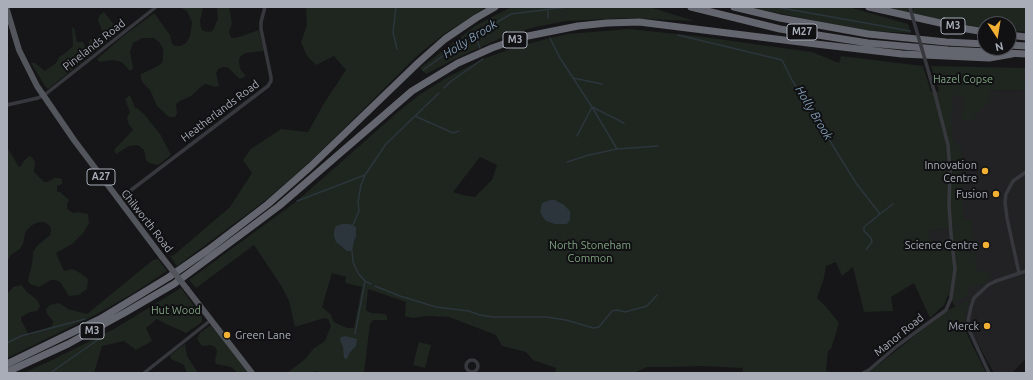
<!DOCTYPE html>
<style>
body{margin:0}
#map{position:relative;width:1033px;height:380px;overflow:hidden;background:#161618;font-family:Ubuntu,sans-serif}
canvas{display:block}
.frame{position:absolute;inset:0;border:8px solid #a8adb8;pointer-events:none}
.north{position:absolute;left:977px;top:16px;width:40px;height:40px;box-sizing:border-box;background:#111113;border:1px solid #4d4f55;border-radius:50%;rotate:168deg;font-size:11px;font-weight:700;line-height:16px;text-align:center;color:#a8adb8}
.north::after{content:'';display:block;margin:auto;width:14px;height:18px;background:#f2b134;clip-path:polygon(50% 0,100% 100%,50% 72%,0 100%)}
</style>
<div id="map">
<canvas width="1033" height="380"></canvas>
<div class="frame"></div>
<div class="north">N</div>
</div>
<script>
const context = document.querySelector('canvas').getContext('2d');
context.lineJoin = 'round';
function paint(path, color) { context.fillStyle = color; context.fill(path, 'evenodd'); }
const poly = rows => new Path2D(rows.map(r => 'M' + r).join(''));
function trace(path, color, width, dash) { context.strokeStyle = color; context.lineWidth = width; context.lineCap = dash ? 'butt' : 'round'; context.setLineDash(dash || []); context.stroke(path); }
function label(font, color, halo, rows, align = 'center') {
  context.font = font + ' Ubuntu,sans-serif'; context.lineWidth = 4; context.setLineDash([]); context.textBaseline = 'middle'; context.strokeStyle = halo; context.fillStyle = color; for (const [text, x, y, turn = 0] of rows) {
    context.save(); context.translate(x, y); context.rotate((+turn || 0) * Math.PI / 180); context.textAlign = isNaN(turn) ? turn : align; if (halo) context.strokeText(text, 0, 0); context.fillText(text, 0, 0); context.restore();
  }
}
paint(poly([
 [1026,90,1026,358,1012,373,994,373,974,337,944,288,940,251,935,252,928,231,939,229,931,92]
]), '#222225');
paint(poly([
 [178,7,203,7,200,21,201,28,203,31,211,32,213,30,218,19,217,7,229,7,232,23,229,32,231,38,236,38,259,30,264,51,245,53,240,57,239,61,240,69,246,76,240,79,227,67,223,67,218,69,216,73,219,86,215,87,206,84,202,86,191,96,178,102,176,105,177,113,175,117,169,117,157,106,150,90,142,82,141,79,141,74,156,67,161,64,163,60,163,49,160,43,154,38,142,38,133,43,130,52,133,67,132,70,129,70,123,63,118,61,113,60,99,62,97,59,122,37,153,14,155,14,170,35,172,44,175,46,181,46,186,43,190,36,192,22,187,11],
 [306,7,486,7,444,34,419,54,312,160,266,200,177,266,170,256,174,255,230,207,252,173,243,160,251,149,281,129,308,132,323,105,346,70,334,56,316,65,307,56,301,42,307,25],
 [511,7,650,7,694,21,627,18,566,21,535,27,508,35,457,58,426,74,420,68,475,26],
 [748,7,849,7,908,24,911,33,867,31],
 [885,7,1026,7,1026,32,1009,30,1009,24,985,24,985,28,977,27,931,19],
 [104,12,119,31,117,34,48,89,45,86,31,63,35,63,45,71,56,63,59,57,67,52,73,46,72,27,74,28,77,42,83,42,85,47,88,45,90,40,99,36,102,30,98,20,99,16],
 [629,29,696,36,812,52,839,63,841,56,923,66,931,92,939,91,931,66,1026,68,1026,90,991,91,989,101,984,108,979,111,976,114,975,118,969,122,962,120,962,111,964,111,963,95,952,96,953,112,953,113,951,113,952,137,954,142,959,146,962,150,963,218,972,220,972,223,973,243,964,243,966,253,974,252,977,271,987,272,989,274,990,278,987,282,981,285,976,285,968,289,968,295,954,303,948,295,944,305,930,318,914,283,891,297,893,311,864,312,853,267,842,276,836,262,826,266,824,278,817,298,827,308,839,323,831,349,828,351,826,371,834,373,742,373,743,368,702,366,671,367,647,367,634,373,555,373,556,368,533,360,526,352,502,346,496,335,449,317,428,316,412,318,405,316,406,302,368,289,366,310,371,313,384,314,387,316,387,320,373,320,370,324,364,373,319,373,317,371,311,373,287,373,304,360,314,348,325,341,331,326,328,319,324,318,295,327,289,301,282,287,254,245,196,288,189,280,297,201,399,111,419,95,446,78,483,59,516,47,550,38,568,34],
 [480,157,497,165,492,180,475,197,462,195,453,192],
 [356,227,356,237,354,241,342,248,334,236],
 [948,228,951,251,935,251,928,231],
 [332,273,346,277,345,283,362,287,354,328,347,328,334,322,330,314,322,307],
 [130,95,135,108,137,108,144,114,160,134,171,155,158,165,149,163,146,160,144,150,138,145,129,146,116,154,114,150,133,130,129,125,127,118,130,112,125,99],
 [7,147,19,167,22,165,23,162,29,156,32,157,35,162,34,172,44,182,48,182,54,178,58,178,62,179,62,184,57,186,57,192,60,192,69,200,67,204,67,209,73,213,78,212,88,214,89,223,84,232,72,244,56,253,64,271,72,269,77,271,88,279,87,289,79,295,69,296,60,282,55,280,51,280,39,287,30,284,28,280,32,264,33,252,37,246,50,235,51,230,50,226,45,222,39,222,32,225,28,229,25,233,23,244,20,249,12,254,7,261],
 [158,259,167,271,132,294,95,315,7,358,7,294,13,287,21,285,27,292,37,300,40,306,37,311,30,312,21,317,21,320,29,335,52,326,53,321,47,314,46,309,50,305,59,303,68,309,87,314,153,260],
 [181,288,202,317,202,322,186,333,164,323,157,319,146,328,152,341,136,350,124,341,102,346,94,373,23,373,48,362,114,329],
 [969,300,966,314,965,323,967,334,986,373,868,373,946,311],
 [211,325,214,326,249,373,238,373,231,367,216,364,215,361,217,351,215,347,211,345,202,346,197,339,200,333],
 [419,342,431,345,425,368,413,365],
 [185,344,187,356,198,373,187,373,184,365,171,359,170,355]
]), '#1e261f');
paint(poly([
 [550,200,555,200,564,205,570,211,570,220,567,224,555,224,546,221,542,216,540,211,542,203],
 [342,224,350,224,356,227,356,237,354,241,352,251,347,251,336,242,334,236,334,231,336,226],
 [345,336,357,339,356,346,350,352,347,359,344,358,343,347,340,340,341,337]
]), '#2c353c');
trace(poly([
 [396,7,393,32,397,49],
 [776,7,910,31],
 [548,9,548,18],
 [475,35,480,48],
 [678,35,782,60,792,80,856,183,880,214,864,227,864,231,871,238,872,242,866,250],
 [550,38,560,58,592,107,617,149],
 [423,70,458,45,511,14,567,7],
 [573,78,602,84],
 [444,88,450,82,483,59],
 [415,116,453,133,459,131],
 [577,136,592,107,624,123],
 [567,162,589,155,617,149,658,146],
 [297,201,365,175],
 [880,214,893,204],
 [353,225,359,211,358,202,361,185,365,175,386,144,439,93],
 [352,251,353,262,358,273,365,281,371,284],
 [375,286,400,296,436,307,469,311,480,315,493,317,547,317,566,320,593,328,599,327,612,311,617,310,625,312,647,306,657,295],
 [355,334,365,281],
 [7,343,21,336,85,319],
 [50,373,102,337]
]), '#2c353c', 1.5);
trace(poly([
 [7,105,38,98,47,93,156,7],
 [118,200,268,86,271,81,271,77,261,29,261,22,265,7],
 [1019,273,1007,218,1005,202,1006,194,1013,181,1026,172],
 '466 366a6 6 0 1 1 12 0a6 6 0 1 1-12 0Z',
 [144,373,211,320],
 [863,373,869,370,897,346,946,310,951,298,955,269,951,234,949,204,950,171,948,145,935,94],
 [989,373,970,332,968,321,971,307,974,298,988,285,996,281,1026,271]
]), '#37383d', 3.5);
trace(poly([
 [7,10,19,50,37,86,74,140,162,257],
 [187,289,252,373]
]), '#53555c', 6);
trace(poly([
 [691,7,780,29,868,43,948,50,1026,54],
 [734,7,780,18,868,34,946,42,985,44],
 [869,7,967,29,985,32],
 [1009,35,1026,37],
 [1009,45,1026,46],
 [7,364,100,319,169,277,208,250,268,204,310,167,419,62,445,39,476,18,495,7],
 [7,372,68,344,126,312,174,284,247,230,279,206,412,91,458,63,492,48,523,37,578,26,607,23,639,22,816,44,902,54,989,58,1012,54]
]), '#63666e', 7);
trace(poly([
 [910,8,935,94]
]), '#37383d', 3.5);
trace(poly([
 [162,257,187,289]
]), '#53555c', 6);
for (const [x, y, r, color] of [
 [985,171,4,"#f2b134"],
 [996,194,4,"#f2b134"],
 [986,245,4,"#f2b134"],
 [987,326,4,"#f2b134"],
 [227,335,4,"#f2b134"]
]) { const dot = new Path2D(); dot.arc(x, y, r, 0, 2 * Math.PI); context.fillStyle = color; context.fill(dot); trace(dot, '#111113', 1.5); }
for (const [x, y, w] of [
 [953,26,24],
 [802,32,30],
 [515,40,24],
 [101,177,28],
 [92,331,24]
]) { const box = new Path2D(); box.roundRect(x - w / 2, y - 8, w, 16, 3); context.fillStyle = '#111113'; context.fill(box); trace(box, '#a8adb8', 1); }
label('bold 10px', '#a8adb8', null, [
 ["M3",953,26],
 ["M27",802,32],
 ["M3",515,40],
 ["A27",101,177],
 ["M3",92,331]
]);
label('11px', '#a8adb8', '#111113', [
 ["Pinelands Road",94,45,-38],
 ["Heatherlands Road",220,111,-37],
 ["Chilworth Road",147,221,52],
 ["Manor Road",899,335,-39]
]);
label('11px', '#7fa381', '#111113', [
 ["Hazel Copse",963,79],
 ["North Stoneham",590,245],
 ["Common",590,258],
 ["Hut Wood",176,310]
]);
label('11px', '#a8adb8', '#111113', [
 ["Innovation",977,165],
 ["Centre",977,178],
 ["Fusion",988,194],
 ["Science Centre",978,245],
 ["Merck",979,326],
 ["Green Lane",235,335,"left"]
], 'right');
label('italic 12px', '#7f9bb3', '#111113', [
 ["Holly Brook",470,39,-32],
 ["Holly Brook",814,113,59]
]);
</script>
